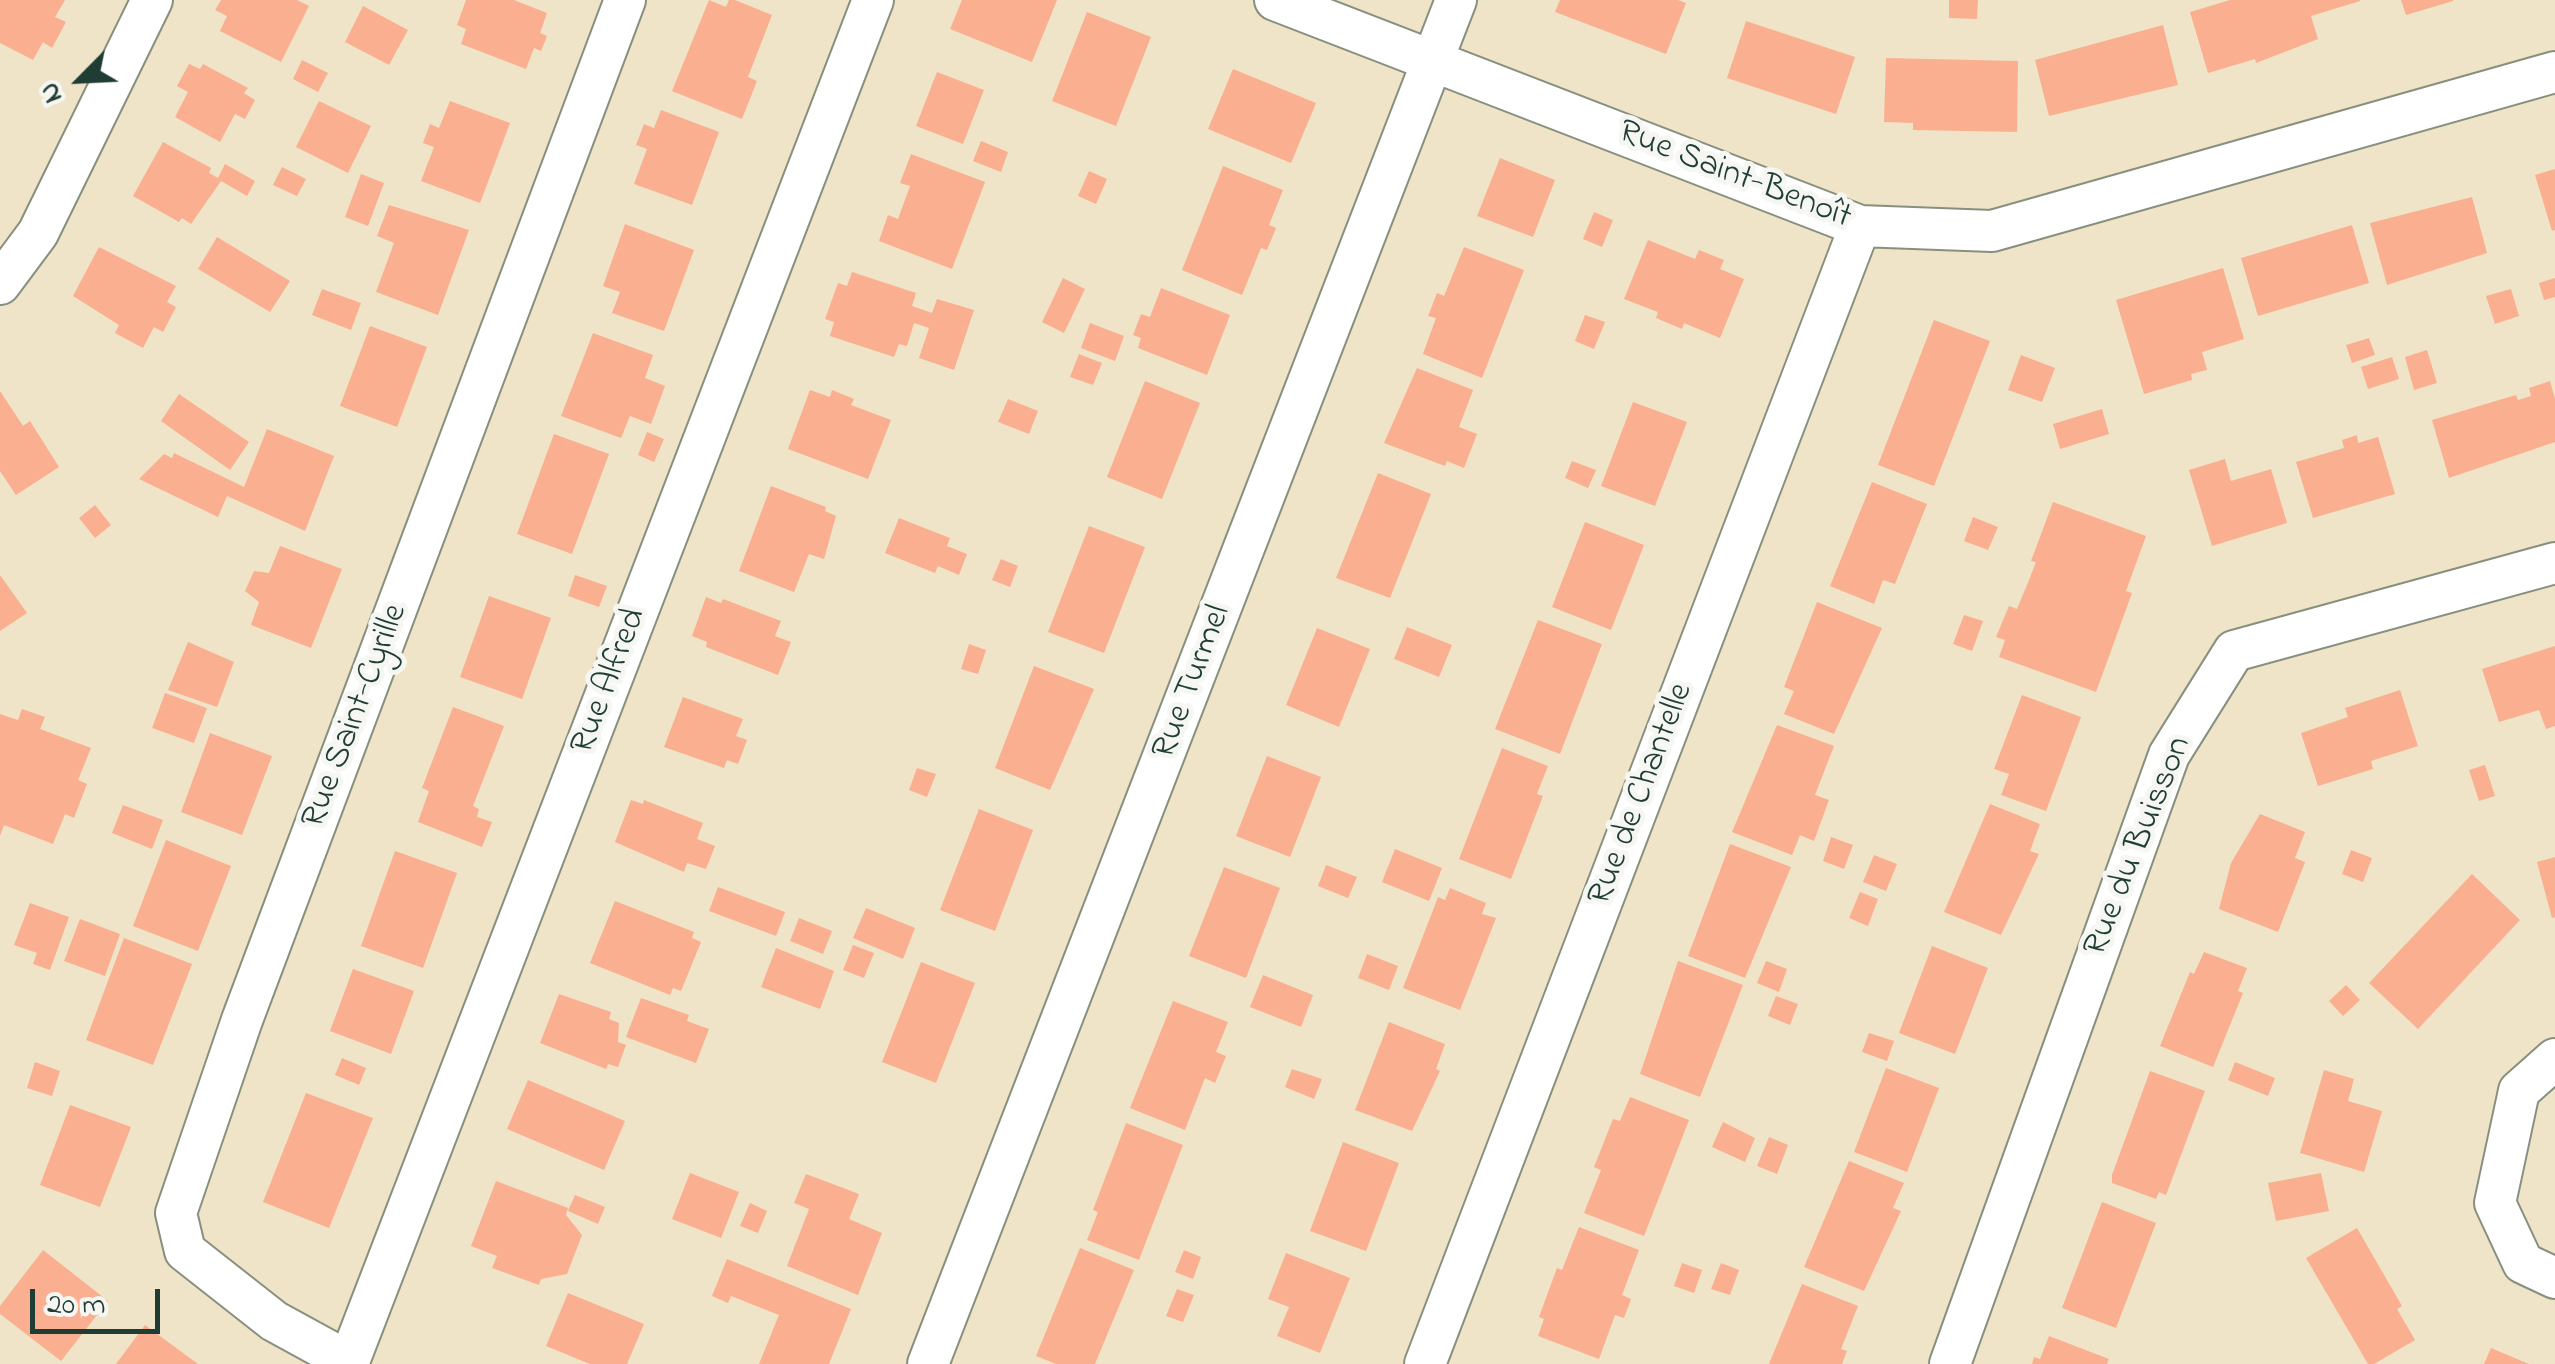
<!DOCTYPE html>
<meta charset="utf-8">
<style>
body{margin:0}
#map{position:relative;width:2555px;height:1364px;overflow:hidden;background:#efe4c8;font-family:"Indie Flower",sans-serif}
canvas{display:block}
.north{position:absolute;left:30px;top:30px;width:100px;height:100px;-webkit-text-stroke:8px #f6f6f2;paint-order:stroke;rotate:246deg;font-size:28px;font-weight:700;line-height:40px;text-align:center;color:#1f3d34}
.north::after{content:'';display:block;margin:auto;width:35px;height:45px;background:#1f3d34;clip-path:polygon(50% 0,100% 100%,50% 72%,0 100%)}
.scale{position:absolute;left:30px;top:1289px;width:130px;height:45px;box-sizing:border-box;border:5px solid #1f3d34;border-top:0;padding-left:12px;font-size:30px;line-height:35px;white-space:nowrap;color:#1f3d34;-webkit-text-stroke:8px #f6f6f2;paint-order:stroke}
</style>
<div id="map">
<canvas width="2555" height="1364"></canvas>
<div class="north">N</div>
<div class="scale">20 m</div>
</div>
<script>
const context = document.querySelector('canvas').getContext('2d');
context.lineJoin = 'round';
function paint(path, color) { context.fillStyle = color; context.fill(path, 'evenodd'); }
const poly = rows => new Path2D(rows.map(r => 'M' + r).join(''));
function trace(path, color, width, dash) { context.strokeStyle = color; context.lineWidth = width; context.lineCap = dash ? 'butt' : 'round'; context.setLineDash(dash || []); context.stroke(path); }
function label(font, color, halo, rows, align = 'center') {
  context.font = font + ' "Indie Flower",sans-serif'; context.lineWidth = 10; context.setLineDash([]); context.textBaseline = 'middle'; context.strokeStyle = halo; context.fillStyle = color; for (const [text, x, y, turn = 0] of rows) {
    context.save(); context.translate(x, y); context.rotate((+turn || 0) * Math.PI / 180); context.textAlign = isNaN(turn) ? turn : align; if (halo) context.strokeText(text, 0, 0); context.fillText(text, 0, 0); context.restore();
  }
}
paint(poly([
 [0,0,65,0,55,17,66,22,52,48,43,42,33,60,0,43],
 [221,0,297,0,309,6,281,62,220,31,227,16,215,10],
 [466,0,514,0,547,13,540,33,547,36,541,51,534,48,526,69,461,44,466,29,457,25],
 [709,0,726,7,729,0,735,0,772,15,748,77,757,81,742,119,672,91],
 [962,0,1057,0,1032,62,950,29],
 [1560,0,1678,0,1686,3,1666,54,1555,12],
 [1949,0,1978,0,1977,19,1949,18],
 [2230,0,2360,0,2360,1,2311,16,2318,39,2256,63,2255,59,2208,73,2190,12],
 [2401,0,2453,0,2453,1,2406,15],
 [363,6,408,30,389,65,345,42],
 [1087,12,1151,37,1116,126,1052,101],
 [1746,21,1855,57,1836,114,1727,78],
 [2163,25,2178,85,2049,116,2035,60],
 [1886,58,2018,61,2017,132,1913,130,1913,123,1884,122],
 [302,60,328,73,318,92,293,79],
 [189,64,200,69,203,64,248,88,244,93,255,100,245,119,235,114,220,142,175,117,188,92,177,86],
 [1233,69,1316,103,1291,163,1208,129],
 [937,72,984,90,963,144,916,126],
 [319,101,371,126,348,173,296,147],
 [450,101,510,123,480,203,421,181,434,147,423,143,430,124,439,128],
 [661,110,719,132,692,205,634,184,647,149,636,145,644,124,654,128],
 [981,141,1008,152,1001,172,973,161],
 [163,142,211,168,209,173,218,178,225,164,255,181,247,196,221,181,191,224,182,218,179,222,133,196],
 [911,154,985,182,952,269,879,241,888,215,898,219,910,186,900,183],
 [1500,158,1555,180,1533,237,1477,216],
 [1223,166,1283,190,1269,225,1276,228,1267,250,1261,248,1242,295,1182,270],
 [282,167,306,179,297,196,273,185],
 [2555,169,2555,230,2552,231,2535,175],
 [1089,171,1107,179,1096,204,1078,196],
 [361,174,384,183,368,226,345,217],
 [2472,197,2487,253,2387,285,2370,223],
 [389,205,469,230,438,315,376,292,394,243,377,236],
 [1594,212,1613,220,1602,247,1583,239],
 [625,224,694,250,664,331,612,313,620,292,603,286],
 [2352,225,2369,283,2258,316,2241,258],
 [217,237,290,281,270,312,198,269],
 [1648,240,1695,259,1699,250,1724,260,1720,269,1744,279,1720,338,1684,323,1682,329,1656,318,1658,312,1624,299],
 [99,247,176,286,167,302,176,307,163,332,154,327,143,348,115,333,119,325,73,296],
 [1464,247,1524,270,1482,378,1423,354,1436,318,1428,316,1437,293,1444,296],
 [2223,268,2244,339,2202,352,2207,370,2191,374,2192,380,2144,394,2116,300],
 [852,272,916,293,912,306,932,313,937,299,974,310,954,370,919,358,929,328,914,323,907,346,899,344,894,357,830,336,834,322,825,319,838,283,847,286],
 [1063,278,1085,289,1064,333,1042,322],
 [2555,278,2555,297,2544,300,2539,283],
 [1161,288,1230,315,1207,375,1138,348,1141,338,1133,335,1141,314,1150,317],
 [322,289,361,303,351,330,312,315],
 [2511,289,2519,316,2495,324,2486,296],
 [1585,315,1605,322,1594,349,1575,341],
 [1934,320,1990,341,1934,486,1878,465],
 [1090,323,1124,336,1115,361,1081,348],
 [370,326,427,347,397,427,340,406],
 [593,333,653,355,645,378,665,386,651,424,630,416,621,438,561,416],
 [2369,338,2375,355,2352,363,2346,345],
 [2427,350,2437,383,2414,390,2405,357],
 [1079,354,1102,363,1093,385,1070,377],
 [2021,355,2055,368,2042,402,2008,390],
 [2392,357,2399,379,2368,389,2361,367],
 [1417,368,1473,390,1459,427,1477,434,1464,468,1447,461,1445,466,1384,443],
 [1145,381,1200,403,1162,499,1107,477],
 [2550,381,2555,399,2555,442,2449,478,2432,420,2516,395,2518,400,2531,396,2529,388],
 [810,390,830,397,832,390,854,399,851,405,891,420,868,479,788,449],
 [0,391,23,426,30,421,59,467,16,495,0,471],
 [179,394,249,442,230,470,161,421],
 [1008,399,1038,411,1029,434,998,422],
 [1633,402,1687,422,1655,506,1601,486],
 [2102,409,2109,434,2060,449,2053,424],
 [267,429,334,456,305,531,227,496,218,517,139,479,164,454,172,458,174,453,244,487],
 [647,432,664,439,654,462,638,455],
 [554,434,609,454,572,554,517,534],
 [2357,435,2358,443,2378,437,2395,494,2313,518,2296,462,2344,448,2342,440],
 [2225,459,2231,481,2271,469,2287,523,2212,546,2189,470],
 [1572,461,1596,470,1588,488,1565,478],
 [1378,473,1431,494,1390,598,1336,578],
 [1872,482,1927,504,1895,584,1883,580,1874,604,1830,586],
 [771,486,826,507,825,511,836,516,824,559,809,554,794,592,739,571],
 [2053,502,2146,536,2126,591,2132,593,2096,692,1999,657,2005,640,1996,637,2009,606,2017,609,2029,580,2036,562,2031,561],
 [95,505,111,525,95,538,79,518],
 [1973,517,1998,527,1988,550,1964,541],
 [899,518,950,538,947,546,967,554,959,575,938,566,935,573,885,553],
 [1585,522,1644,545,1611,630,1552,607],
 [1089,526,1145,547,1104,653,1048,632],
 [280,546,342,569,311,648,251,625,259,602,245,591,254,571,269,573],
 [1001,559,1018,566,1010,587,992,580],
 [0,575,27,613,0,631],
 [575,575,607,586,599,607,568,596],
 [489,596,551,618,522,699,460,677],
 [706,597,721,603,723,599,781,621,775,636,791,642,778,675,706,647,707,642,692,636],
 [1817,602,1882,628,1834,734,1784,714,1794,691,1784,687],
 [1964,615,1983,621,1972,651,1953,644],
 [1538,620,1602,644,1560,754,1495,729],
 [1407,627,1452,645,1439,677,1394,659],
 [1317,628,1370,649,1339,727,1286,705],
 [188,642,234,662,217,707,168,690],
 [969,644,986,650,978,674,961,669],
 [2555,646,2555,726,2546,729,2539,710,2499,722,2482,669],
 [1034,666,1094,689,1050,790,995,768],
 [2400,690,2418,746,2371,761,2373,769,2318,786,2301,733,2348,717,2345,708],
 [165,693,207,708,194,743,152,728],
 [2022,695,2081,717,2046,811,2001,795,2009,774,1994,769],
 [683,697,743,719,736,736,747,740,738,764,727,760,724,768,664,747],
 [453,707,504,726,473,806,479,809,477,817,492,822,482,847,418,822,429,791,422,788],
 [22,709,45,717,40,729,91,748,78,780,87,784,74,818,65,814,53,844,4,825,0,836,0,714,18,720],
 [1777,725,1834,746,1815,795,1829,800,1814,841,1800,835,1792,855,1732,832],
 [210,733,272,756,242,835,181,812],
 [1502,748,1548,766,1537,794,1543,796,1511,879,1459,859],
 [1267,756,1321,777,1290,857,1236,836],
 [2485,765,2495,796,2479,801,2469,770],
 [917,768,936,774,927,797,909,790],
 [631,800,643,804,644,800,703,823,697,839,715,846,706,869,687,863,684,872,615,842],
 [1990,804,2040,824,2030,851,2039,854,2001,935,1944,912],
 [123,805,163,820,152,849,112,833],
 [979,809,1033,830,995,931,940,910],
 [2260,814,2305,832,2295,858,2305,862,2278,932,2219,909,2231,863],
 [1831,837,1853,845,1844,869,1823,861],
 [166,840,231,866,198,951,133,926],
 [1730,844,1791,867,1745,978,1688,956],
 [1395,849,1442,868,1429,901,1382,882],
 [2351,850,2372,858,2363,882,2342,874],
 [395,851,457,873,423,968,361,946],
 [1874,855,1897,864,1886,891,1863,882],
 [2555,857,2555,917,2552,918,2537,862],
 [1326,865,1357,877,1348,898,1318,886],
 [1224,867,1280,888,1246,978,1189,956],
 [2472,874,2520,920,2418,1029,2369,983],
 [718,887,785,912,776,936,709,911],
 [1450,888,1486,903,1482,914,1496,918,1460,1010,1403,988,1438,897,1445,900],
 [1860,892,1878,899,1868,926,1849,918],
 [615,901,694,932,692,938,701,942,681,991,673,988,670,995,590,963],
 [30,903,69,917,50,970,33,964,37,953,14,945],
 [866,908,915,928,903,959,853,938],
 [799,918,832,931,823,954,790,941],
 [80,919,120,934,105,976,64,961],
 [124,938,192,964,153,1065,86,1040],
 [853,945,874,953,864,978,843,970],
 [1932,946,1988,968,1955,1054,1899,1033],
 [776,948,834,971,820,1009,761,987],
 [2204,952,2247,968,2238,991,2243,993,2213,1067,2160,1046,2190,972,2194,974],
 [1367,954,1398,966,1389,990,1358,978],
 [1678,961,1743,985,1700,1097,1640,1074],
 [1766,961,1787,969,1779,992,1757,983],
 [921,962,975,983,936,1083,882,1062],
 [353,969,414,991,391,1054,330,1031],
 [1263,975,1313,995,1301,1027,1250,1007],
 [2346,985,2360,1000,2343,1016,2329,1001],
 [559,994,611,1012,609,1019,619,1023,618,1042,626,1045,618,1067,608,1064,606,1069,540,1043],
 [1776,996,1798,1004,1790,1025,1768,1016],
 [641,998,689,1015,687,1021,709,1029,696,1063,626,1037],
 [1173,1001,1228,1022,1216,1052,1226,1056,1215,1083,1205,1078,1185,1130,1130,1108],
 [1389,1022,1445,1044,1436,1069,1440,1071,1412,1131,1355,1110],
 [1869,1033,1894,1041,1887,1061,1862,1052],
 [342,1058,366,1068,359,1085,335,1075],
 [35,1062,60,1071,52,1096,27,1088],
 [2235,1062,2275,1078,2268,1096,2228,1080],
 [1886,1068,1939,1088,1907,1172,1854,1152],
 [1292,1069,1322,1079,1314,1099,1285,1087],
 [2324,1070,2354,1079,2348,1101,2382,1111,2364,1172,2300,1153],
 [2150,1071,2205,1091,2166,1195,2159,1192,2156,1199,2112,1183,2112,1175],
 [528,1080,625,1121,604,1170,507,1129],
 [306,1093,373,1118,329,1228,263,1202],
 [1630,1097,1689,1120,1644,1236,1584,1213,1601,1170,1594,1167,1613,1119,1620,1121],
 [70,1105,131,1127,100,1207,40,1185],
 [1723,1122,1755,1138,1745,1162,1712,1147],
 [1126,1123,1183,1145,1139,1260,1087,1240,1098,1212,1093,1210],
 [1769,1137,1788,1145,1777,1174,1757,1166],
 [1343,1142,1399,1163,1366,1251,1310,1231],
 [1849,1161,1904,1183,1893,1208,1901,1211,1864,1291,1804,1267],
 [690,1173,739,1192,721,1238,672,1219],
 [2321,1173,2329,1211,2276,1221,2268,1183],
 [806,1174,859,1194,849,1219,882,1233,858,1295,787,1266,809,1209,794,1203],
 [496,1181,568,1208,566,1215,582,1235,567,1274,541,1279,539,1285,492,1268,497,1256,471,1246],
 [575,1195,605,1207,598,1224,568,1211],
 [2102,1202,2156,1223,2116,1328,2062,1308],
 [750,1203,767,1211,758,1233,740,1226],
 [1579,1227,1639,1250,1622,1295,1631,1299,1624,1318,1615,1315,1599,1359,1538,1336,1544,1319,1539,1317,1557,1268,1562,1270],
 [2357,1228,2402,1306,2397,1309,2415,1340,2374,1364,2368,1364,2306,1258],
 [1080,1248,1134,1270,1095,1364,1056,1364,1036,1356],
 [43,1250,108,1301,61,1361,0,1314,0,1306],
 [1184,1250,1201,1257,1193,1279,1175,1272],
 [1286,1253,1350,1278,1320,1353,1277,1336,1289,1307,1268,1299],
 [727,1259,851,1309,829,1364,759,1364,779,1315,731,1296,728,1303,712,1296],
 [1682,1263,1702,1270,1694,1293,1674,1286],
 [1721,1263,1739,1270,1730,1295,1711,1289],
 [1802,1284,1858,1306,1841,1349,1847,1351,1842,1364,1769,1364],
 [1177,1289,1194,1295,1183,1322,1166,1316],
 [568,1293,644,1324,627,1364,590,1364,546,1346],
 [145,1325,198,1364,116,1364],
 [2049,1336,2109,1359,2107,1364,2032,1364,2034,1357,2040,1359],
 [2491,1348,2529,1364,2484,1364]
]), '#faaf90');
const street = poly([
 [1275,0,1860,226,1992,231,2555,72],
 [0,284,38,233,152,0],
 [2555,1059,2519,1091,2495,1203,2523,1263,2555,1278],
 [349,1362,274,1321,185,1251,176,1213,242,1020,625,0],
 [348,1364,873,0],
 [928,1364,1456,0],
 [1425,1364,1860,226],
 [1950,1364,2169,755,2234,651,2555,563]
]);
trace(street, '#87907e', 44);
trace(street, '#fff', 40);
label('35px', '#1f3d34', '#f6f6f2', [
 ["Rue Saint-Benoît",1734,177,21],
 ["Rue Alfred",611,682,-69],
 ["Rue Turmel",1194,683,-69],
 ["Rue Saint-Cyrille",357,717,-69],
 ["Rue de Chantelle",1643,795,-69],
 ["Rue du Buisson",2140,847,-68]
]);
</script>
